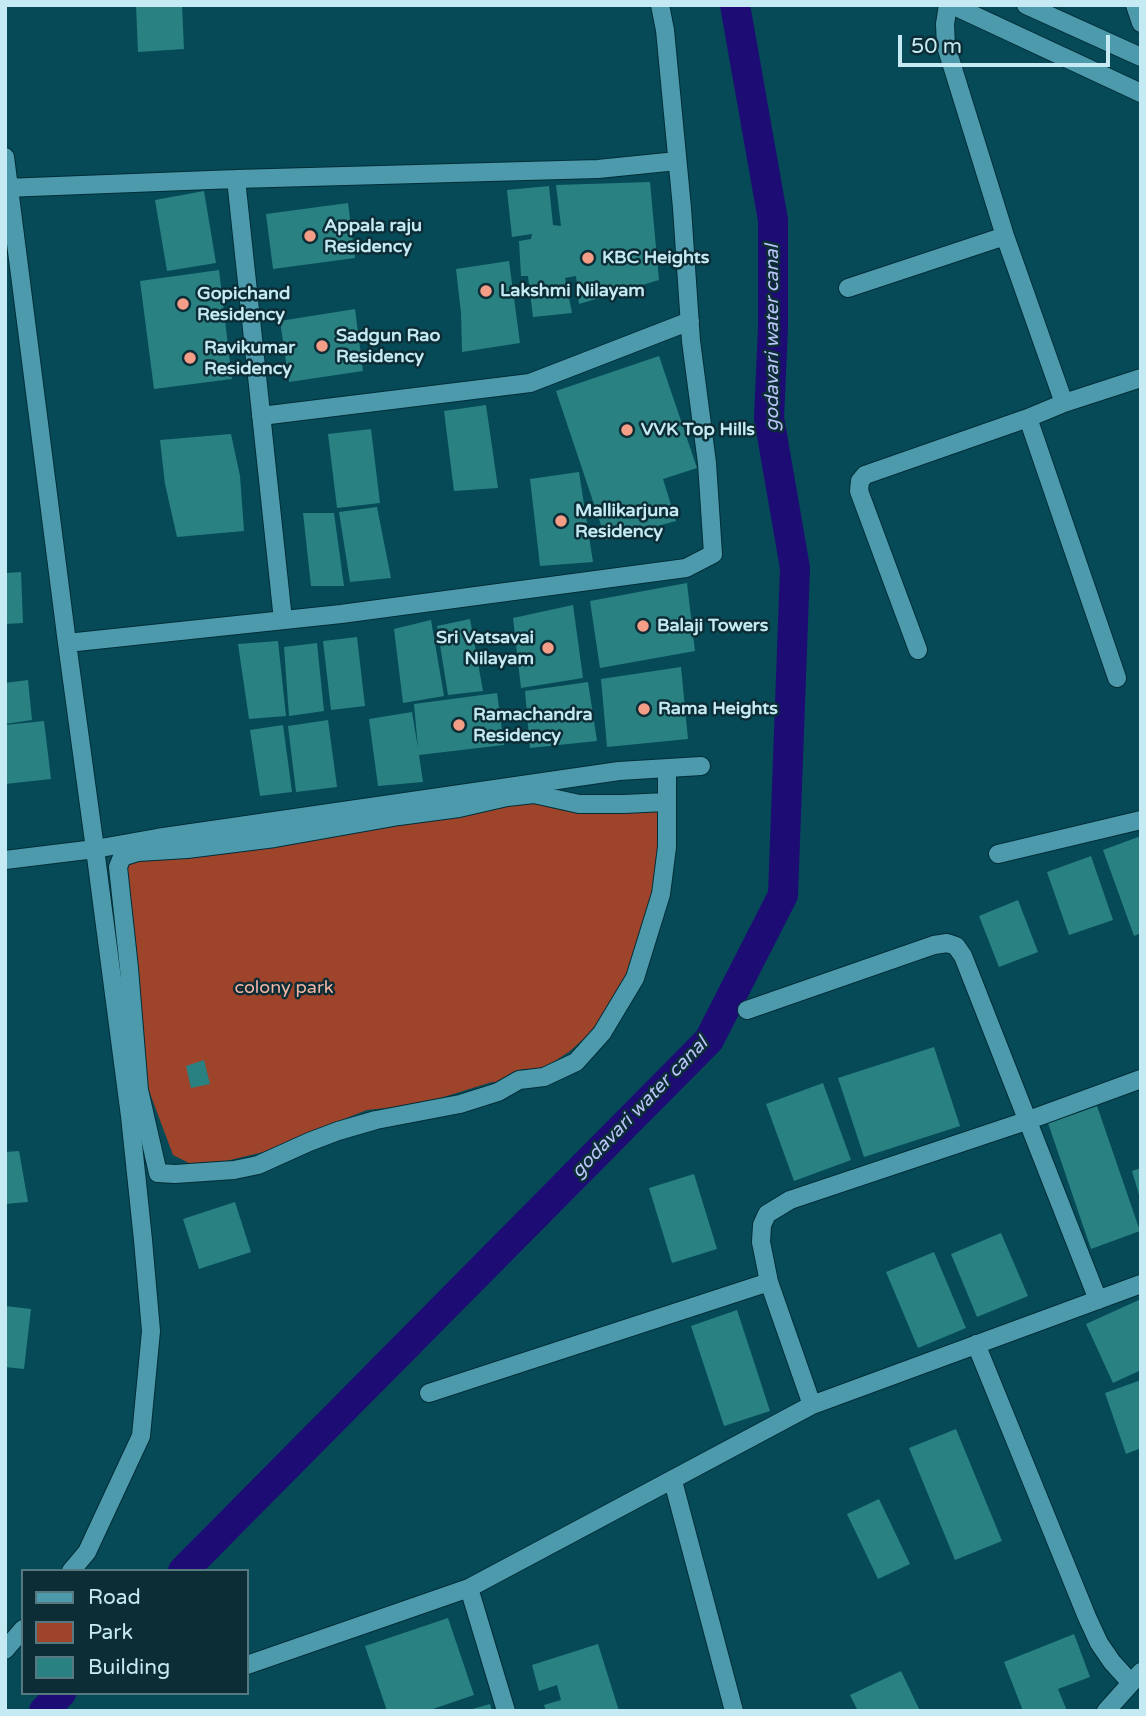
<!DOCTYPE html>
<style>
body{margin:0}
#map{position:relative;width:1146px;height:1716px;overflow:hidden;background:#064a58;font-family:"Varela Round",sans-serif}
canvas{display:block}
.frame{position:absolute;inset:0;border:7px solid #c6eaf4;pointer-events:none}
.legend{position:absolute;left:21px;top:1569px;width:228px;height:126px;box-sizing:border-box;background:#0c2d35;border:2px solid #567981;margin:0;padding:9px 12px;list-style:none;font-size:21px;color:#c6eaf4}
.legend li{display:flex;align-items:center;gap:14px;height:35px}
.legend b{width:35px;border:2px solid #567981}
.scale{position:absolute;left:898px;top:35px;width:212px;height:32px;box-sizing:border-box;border:4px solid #c6eaf4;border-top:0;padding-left:9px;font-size:21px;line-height:24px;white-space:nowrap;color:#c6eaf4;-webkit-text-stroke:5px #0c2d35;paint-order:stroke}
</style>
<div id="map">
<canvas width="1146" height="1716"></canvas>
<div class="frame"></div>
<ul class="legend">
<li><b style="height:9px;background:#4d9aad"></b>Road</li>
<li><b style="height:19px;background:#9e442b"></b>Park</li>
<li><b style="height:19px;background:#298182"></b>Building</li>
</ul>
<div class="scale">50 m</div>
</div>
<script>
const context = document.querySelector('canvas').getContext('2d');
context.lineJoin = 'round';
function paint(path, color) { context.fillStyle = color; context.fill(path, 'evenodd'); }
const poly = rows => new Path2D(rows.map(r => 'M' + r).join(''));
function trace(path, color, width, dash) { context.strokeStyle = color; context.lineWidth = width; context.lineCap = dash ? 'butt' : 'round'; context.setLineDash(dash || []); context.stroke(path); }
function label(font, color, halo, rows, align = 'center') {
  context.font = font + ' "Varela Round",sans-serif'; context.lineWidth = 5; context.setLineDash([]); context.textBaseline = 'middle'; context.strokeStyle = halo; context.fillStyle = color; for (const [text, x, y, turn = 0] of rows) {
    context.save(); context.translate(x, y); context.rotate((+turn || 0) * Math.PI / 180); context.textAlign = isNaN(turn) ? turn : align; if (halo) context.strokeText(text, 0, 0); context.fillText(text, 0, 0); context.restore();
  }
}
paint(poly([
 [523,798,661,807,662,830,654,884,643,935,618,997,589,1034,570,1051,543,1069,522,1069,501,1083,492,1082,437,1099,396,1107,367,1110,303,1135,280,1148,226,1161,193,1165,173,1155,148,1088,122,864]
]), '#9e442b');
trace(poly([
 [183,1571,709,1040,783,895,795,568,769,418,773,327,773,220,735,5],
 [44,1711,61,1693]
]), '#1d0c73', 30);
paint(poly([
 [136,5,182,5,184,49,138,52],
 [650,182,659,280,579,304,576,276,565,278,572,313,533,317,528,276,521,276,519,241,531,239,532,234,512,237,507,190,549,186,553,225,561,226,556,185],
 [204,191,216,263,167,271,155,200],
 [348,203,355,258,273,269,266,214],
 [509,261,520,343,462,352,461,313,456,269],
 [219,270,232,379,154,389,140,281],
 [355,309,363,371,289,382,280,321],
 [659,356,697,468,663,479,676,521,606,540,556,391],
 [486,405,498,488,454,491,444,411],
 [371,429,380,503,337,508,328,434],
 [231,434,240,476,244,531,177,537,165,484,160,440],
 [579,472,593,562,540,566,530,479],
 [377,507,391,578,350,582,339,512],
 [303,513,334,513,344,586,311,586],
 [21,572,23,623,5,624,5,573],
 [687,583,695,651,600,668,590,601],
 [573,605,583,678,521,688,513,618],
 [470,619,483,691,448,695,437,626],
 [431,620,444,696,403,703,394,629],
 [357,637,365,706,331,710,323,641],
 [278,641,286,716,249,719,238,644],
 [317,643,324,711,289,716,284,647],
 [681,667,688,739,607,747,601,679],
 [28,680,32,720,5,724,5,683],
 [588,682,597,741,530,748,525,691],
 [497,693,504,745,419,755,423,782,378,786,369,719,412,712,418,748,414,704],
 [328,720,337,787,296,792,288,726],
 [44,721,51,779,5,784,5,725],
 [283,725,292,792,260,796,250,730],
 [1141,836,1141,933,1134,936,1103,850],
 [1091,856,1113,920,1069,935,1047,872],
 [1018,900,1038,952,999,967,979,916],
 [934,1047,960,1126,864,1157,838,1078],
 [204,1060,210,1084,191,1088,186,1066],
 [823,1083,851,1160,794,1181,766,1104],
 [1097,1106,1140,1231,1091,1249,1048,1123],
 [19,1151,28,1202,5,1204,5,1152],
 [1141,1168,1141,1197,1140,1198,1132,1171],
 [694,1174,717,1249,672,1263,649,1188],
 [235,1202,251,1252,199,1269,183,1219],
 [1001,1233,1028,1296,977,1317,951,1254],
 [934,1252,966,1328,918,1348,886,1272],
 [1141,1299,1141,1370,1113,1383,1086,1324],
 [5,1306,31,1309,24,1369,5,1367],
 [737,1310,770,1411,724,1426,691,1326],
 [1141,1380,1141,1448,1126,1454,1105,1393],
 [956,1429,1002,1541,955,1560,909,1448],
 [879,1499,910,1564,878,1579,847,1514],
 [448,1618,474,1695,427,1711,387,1711,365,1646],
 [1074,1634,1090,1677,1058,1689,1067,1711,1023,1711,1004,1662],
 [598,1644,619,1711,546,1711,544,1705,561,1700,557,1685,539,1691,532,1665],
 [901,1671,920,1711,858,1711,850,1695],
 [490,1704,492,1711,469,1711,469,1710]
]), '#298182');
const pedestrian = poly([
 [666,802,624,804,579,804,534,794,507,797,459,808,399,816,275,838,187,849,138,852,122,857,118,867,129,968,139,1090,158,1173,175,1174,234,1170,258,1165,309,1142,338,1131,376,1120,460,1104,498,1092,519,1080,544,1077,576,1062,602,1033,635,978,661,894,667,847,667,769]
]);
const minor = poly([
 [660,5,665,30,682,208,691,341,707,463,713,554,686,568,341,614,67,643,95,849,157,838,619,771,701,766],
 [948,5,945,24,946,46,1005,236,1064,403],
 [1135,5,1141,23],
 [5,157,67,643],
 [236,179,283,620],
 [5,188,236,179,598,169,677,161],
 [848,288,1005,236],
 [261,416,530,383,690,321],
 [1028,418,1117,678],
 [918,650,859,491,860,481,865,475,1028,418,1064,403,1141,378],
 [998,854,1141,820],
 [5,860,95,849,130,1116,143,1240,151,1331,141,1436,87,1552,71,1571],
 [747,1010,934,945,947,943,956,946,963,956,1098,1300],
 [976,1344,1087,1617,1099,1643,1112,1662,1131,1683],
 [429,1393,769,1282],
 [812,1405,769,1282,761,1242,762,1225,767,1214,790,1200,1029,1120,1141,1079],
 [673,1481,734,1711],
 [469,1588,506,1711],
 [5,1650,23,1629],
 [247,1665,469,1588,812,1405,1141,1284],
 [1106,1711,1141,1672]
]);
const secondary = poly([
 [952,5,1141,93],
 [1026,5,1141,57]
]);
trace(pedestrian, '#012e37', 20);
trace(minor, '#012e37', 20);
trace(secondary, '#012e37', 20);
trace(pedestrian, '#4d9aad', 18);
trace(minor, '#4d9aad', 18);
trace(secondary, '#4d9aad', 18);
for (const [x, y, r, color] of [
 [310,236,7,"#f49e87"],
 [588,258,7,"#f49e87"],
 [486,291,7,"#f49e87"],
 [183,304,7,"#f49e87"],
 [322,346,7,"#f49e87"],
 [190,358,7,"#f49e87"],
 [627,430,7,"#f49e87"],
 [561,521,7,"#f49e87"],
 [643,626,7,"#f49e87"],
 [548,648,7,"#f49e87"],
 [644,709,7,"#f49e87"],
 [459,725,7,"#f49e87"]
]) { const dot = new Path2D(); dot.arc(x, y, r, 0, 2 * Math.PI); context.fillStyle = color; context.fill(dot); trace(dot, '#0c2d35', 2.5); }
label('bold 18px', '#c6eaf4', '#0c2d35', [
 ["Appala raju",324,226],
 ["Residency",324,247],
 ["KBC Heights",602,258],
 ["Lakshmi Nilayam",500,291],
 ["Gopichand",197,294],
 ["Residency",197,315],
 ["Sadgun Rao",336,336],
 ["Residency",336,357],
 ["Ravikumar",204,348],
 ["Residency",204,369],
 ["VVK Top Hills",641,430],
 ["Mallikarjuna",575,511],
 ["Residency",575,532],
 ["Balaji Towers",657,626],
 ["Sri Vatsavai",534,638,"right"],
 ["Nilayam",534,659,"right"],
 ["Rama Heights",658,709],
 ["Ramachandra",473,715],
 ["Residency",473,736]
], 'left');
label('18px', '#f2b5a4', '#0c2d35', [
 ["colony park",284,988]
]);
label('italic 19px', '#bbc5fa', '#0c2d35', [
 ["godavari water canal",773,338,-90],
 ["godavari water canal",640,1108,-46]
]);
</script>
